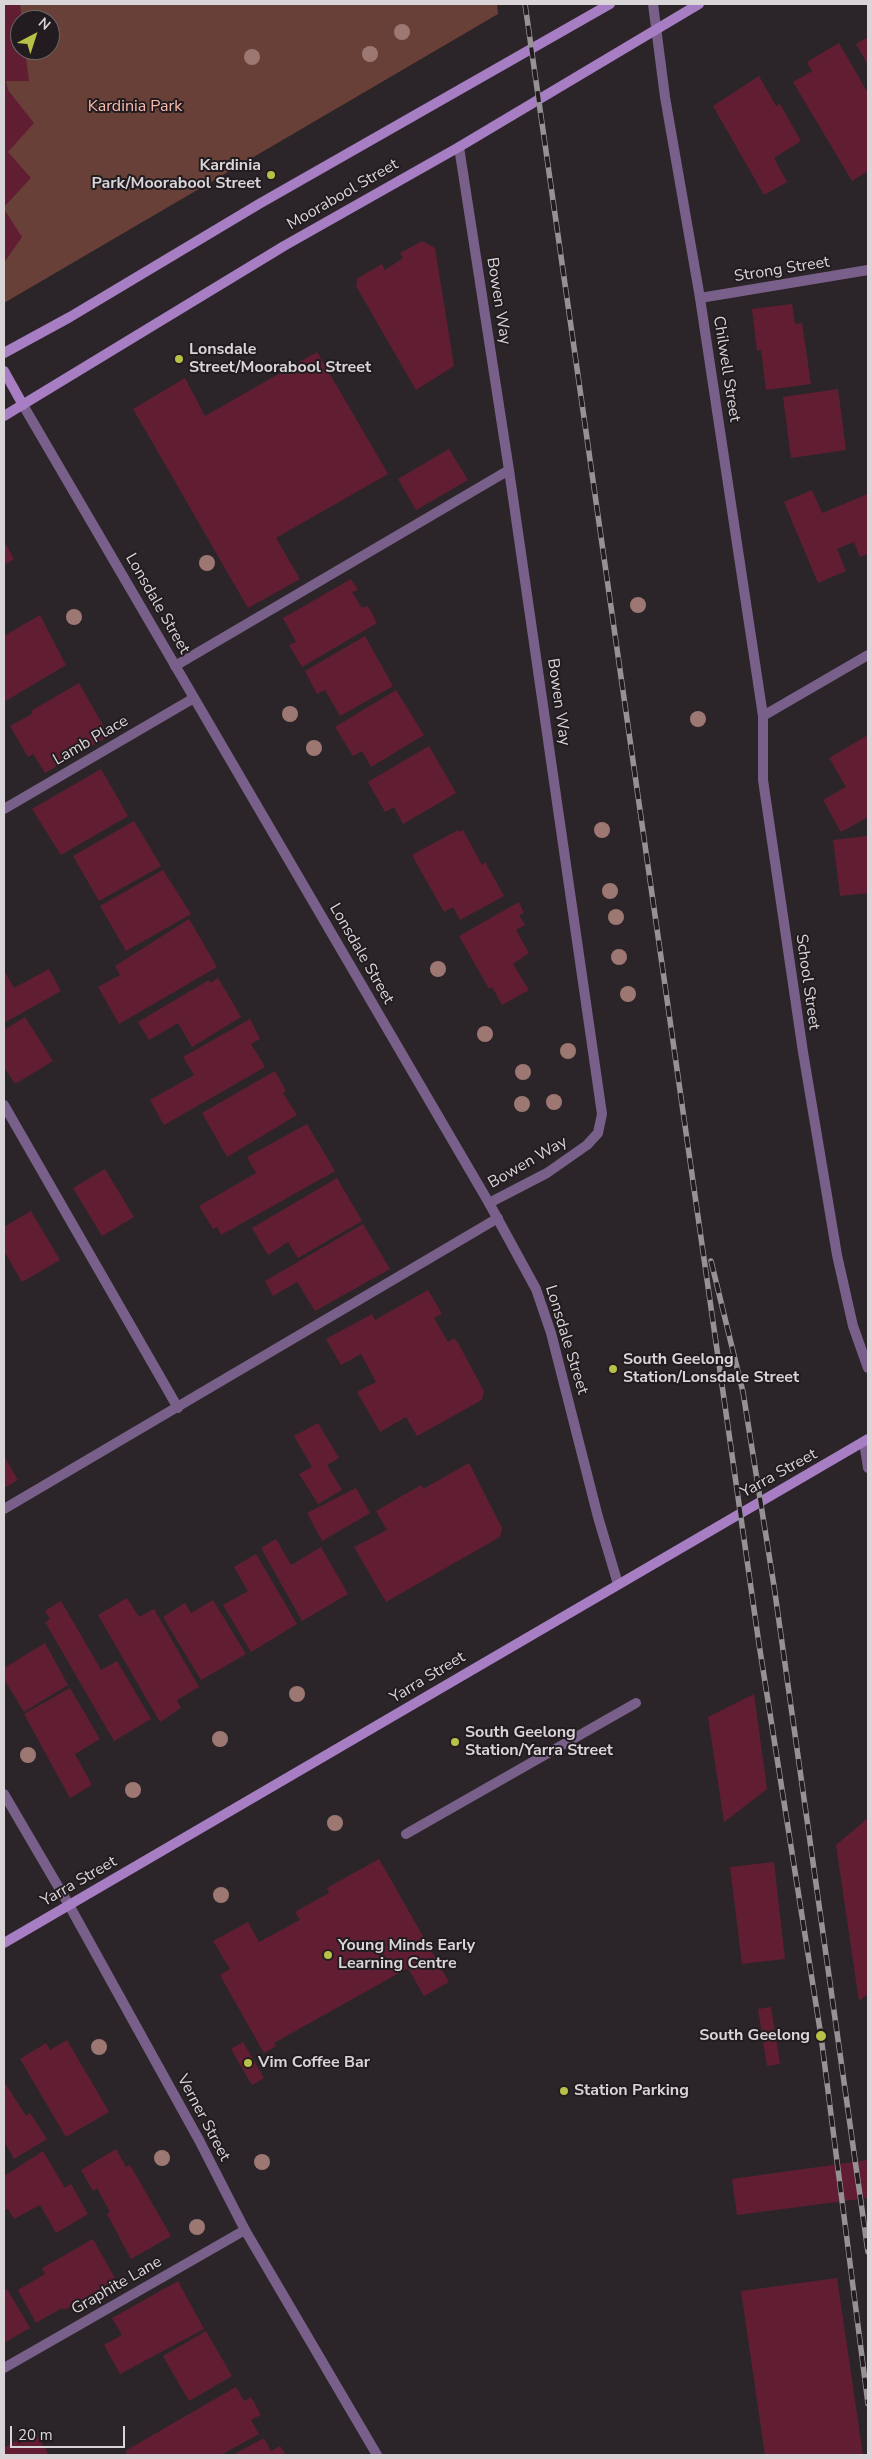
<!DOCTYPE html>
<style>
body{margin:0}
#map{position:relative;width:872px;height:2459px;overflow:hidden;background:#2b2529;font-family:"Nunito Sans",sans-serif}
canvas{display:block}
.frame{position:absolute;inset:0;border:5px solid #d8d4d7;pointer-events:none}
.north{position:absolute;left:10px;top:10px;width:50px;height:50px;box-sizing:border-box;background:#221c20;border:1px solid #6b6669;border-radius:50%;rotate:40deg;font-size:14px;font-weight:700;line-height:20px;text-align:center;color:#d8d4d7}
.north::after{content:'';display:block;margin:auto;width:18px;height:22px;background:#b8c147;clip-path:polygon(50% 0,100% 100%,50% 72%,0 100%)}
.scale{position:absolute;left:10px;top:2426px;width:115px;height:22px;box-sizing:border-box;border:2px solid #d8d4d7;border-top:0;padding-left:6px;font-size:15px;line-height:18px;white-space:nowrap;color:#d8d4d7;-webkit-text-stroke:4px #221c20;paint-order:stroke}
</style>
<div id="map">
<canvas width="872" height="2459"></canvas>
<div class="frame"></div>
<div class="north">N</div>
<div class="scale">20 m</div>
</div>
<script>
const context = document.querySelector('canvas').getContext('2d');
context.lineJoin = 'round';
function paint(path, color) { context.fillStyle = color; context.fill(path, 'evenodd'); }
const poly = rows => new Path2D(rows.map(r => 'M' + r).join(''));
function trace(path, color, width, dash) { context.strokeStyle = color; context.lineWidth = width; context.lineCap = dash ? 'butt' : 'round'; context.setLineDash(dash || []); context.stroke(path); }
function label(font, color, halo, rows, align = 'center') {
  context.font = font + ' "Nunito Sans",sans-serif'; context.lineWidth = 4; context.setLineDash([]); context.textBaseline = 'middle'; context.strokeStyle = halo; context.fillStyle = color; for (const [text, x, y, turn = 0] of rows) {
    context.save(); context.translate(x, y); context.rotate((+turn || 0) * Math.PI / 180); context.textAlign = isNaN(turn) ? turn : align; if (halo) context.strokeText(text, 0, 0); context.fillText(text, 0, 0); context.restore();
  }
}
paint(poly([
 [4,4,497,4,498,14,4,303],
 [20,20,50,20,50,50,20,50]
]), '#694037');
paint(poly([
 [4,4,20,4,22,20,20,20,20,50,25,50,29,81,6,81,8,90,34,123,8,152,31,178,4,207],
 [868,37,868,65,856,44],
 [839,43,868,93,868,171,852,181,793,82,812,71,807,62],
 [759,76,776,106,780,104,801,141,774,158,787,182,764,195,713,106],
 [4,209,22,237,4,263],
 [422,241,435,248,454,366,416,390,356,286,358,278,382,264,385,270,403,258,400,253],
 [792,304,795,324,802,323,811,384,766,390,761,350,757,351,752,309],
 [317,352,388,474,276,538,300,579,248,608,133,409,185,378,205,416],
 [838,389,846,450,791,458,783,397],
 [449,449,468,480,416,510,398,479],
 [812,490,822,513,868,494,868,554,860,557,854,542,837,549,846,571,818,583,784,502],
 [4,541,14,559,4,565],
 [351,579,358,590,352,592,362,608,368,606,377,623,302,667,289,645,296,642,283,618],
 [40,615,66,665,4,702,4,636],
 [365,636,393,686,340,716,325,690,317,694,305,671],
 [79,683,109,736,45,773,33,754,28,757,10,726,32,714,31,711],
 [396,690,424,735,371,767,362,751,353,756,335,727],
 [868,735,868,817,841,832,823,800,846,787,829,758],
 [429,746,456,793,403,824,394,807,385,812,368,782],
 [101,769,128,816,61,855,32,809],
 [134,821,161,866,99,901,73,856],
 [458,830,459,832,463,830,482,865,485,862,504,896,460,920,453,907,444,912,412,855],
 [868,836,868,893,840,896,833,840],
 [163,870,191,914,126,951,100,906],
 [519,902,524,913,519,915,525,925,516,930,529,953,513,964,529,990,502,1005,492,987,489,989,459,936],
 [189,919,217,967,119,1024,98,987,120,975,115,966],
 [49,969,61,991,4,1023,4,970,14,988],
 [218,978,241,1017,192,1047,178,1023,149,1040,138,1022,209,980,210,983],
 [25,1017,53,1061,15,1084,4,1067,4,1030],
 [250,1019,260,1039,251,1044,265,1067,164,1125,150,1100,194,1075,183,1057],
 [275,1071,286,1091,283,1093,297,1115,227,1157,202,1113],
 [307,1124,335,1171,221,1235,217,1227,213,1229,199,1206,256,1173,247,1157],
 [105,1169,134,1217,102,1236,73,1188],
 [337,1178,362,1221,298,1258,288,1242,268,1255,252,1228],
 [31,1211,60,1260,22,1282,4,1251,4,1227],
 [363,1224,390,1269,315,1311,297,1282,273,1296,265,1281],
 [428,1290,442,1314,434,1318,448,1342,454,1338,458,1343,484,1391,482,1400,417,1436,406,1417,380,1432,357,1392,376,1382,361,1354,341,1365,326,1339,372,1314,375,1320],
 [318,1423,339,1458,327,1465,342,1490,318,1504,299,1474,312,1467,294,1436],
 [4,1456,18,1480,4,1488],
 [469,1463,502,1528,500,1537,386,1602,354,1547,387,1530,376,1511,421,1485,423,1489],
 [356,1488,370,1513,322,1541,307,1513],
 [276,1539,291,1565,321,1547,348,1594,302,1621,261,1548],
 [256,1554,297,1624,251,1652,223,1605,248,1591,234,1567],
 [127,1598,139,1617,154,1609,199,1687,177,1700,181,1708,160,1722,98,1615],
 [213,1600,246,1654,201,1680,163,1617,185,1603,191,1613],
 [61,1601,101,1670,117,1661,151,1719,114,1741,45,1622,50,1619,45,1611],
 [45,1643,68,1685,24,1712,4,1679,4,1668],
 [70,1688,100,1739,75,1754,92,1785,70,1798,24,1714],
 [754,1694,767,1789,724,1822,708,1717],
 [868,1818,868,1994,859,2001,836,1845],
 [379,1859,449,1982,424,1996,408,1968,274,2043,276,2046,264,2053,220,1975,230,1969,213,1941,248,1922,259,1942,300,1920,295,1912,329,1893,327,1888],
 [774,1862,785,1959,742,1964,730,1867],
 [771,2007,780,2064,767,2066,758,2009],
 [67,2040,109,2112,66,2137,20,2059,46,2043,50,2050],
 [243,2042,264,2078,252,2085,231,2049],
 [5,2083,26,2116,30,2113,47,2139,14,2159,4,2141],
 [116,2149,126,2167,130,2165,171,2236,131,2259,107,2214,110,2212,97,2188,93,2191,81,2170],
 [43,2151,65,2188,71,2184,88,2214,56,2233,40,2205,14,2219,8,2209,5,2210,4,2208,4,2176],
 [868,2160,868,2198,737,2215,732,2179],
 [93,2239,116,2280,64,2310,62,2308,36,2323,18,2290,45,2274,42,2268],
 [837,2278,863,2455,765,2455,741,2291],
 [178,2281,204,2329,120,2374,104,2345,122,2335,112,2318],
 [7,2289,30,2328,4,2343,4,2291],
 [206,2331,232,2376,189,2401,163,2356],
 [236,2387,244,2401,251,2397,261,2415,251,2420,259,2434,221,2455,128,2455,125,2451],
 [34,2430,49,2455,4,2455,4,2448],
 [264,2438,271,2451,280,2446,286,2455,233,2455]
]), '#611e33');
trace(poly([
 [459,147,509,470,602,1114,598,1133,587,1145,547,1173,489,1203],
 [700,298,868,270],
 [175,666,509,470],
 [4,809,194,698],
 [4,1105,178,1408],
 [4,1509,498,1218],
 [406,1834,636,1703],
 [4,2368,245,2230]
]), '#78608a', 10);
trace(poly([
 [653,4,665,97,700,298,763,716,763,780,803,1052,837,1255,853,1326,868,1368],
 [23,405,489,1203,536,1289,551,1333,598,1517,618,1584],
 [763,716,868,655],
 [864,1442,868,1468],
 [4,1794,69,1905,199,2140,245,2230,377,2455]
]), '#78608a', 10);
trace(poly([
 [4,353,70,317,259,204,610,4],
 [4,371,23,405],
 [4,416,284,246,459,147,699,4],
 [4,1943,868,1439]
]), '#a77ec3', 10);
const rail = poly([
 [525,4,759,1644,821,2036,868,2404],
 [711,1261,743,1392,774,1586,868,2252]
]);
trace(rail, '#969195', 5.5);
trace(rail, '#221c20', 4, [11]);
context.fillStyle = '#9d7872';
for (const [x, y] of [
 [402,32],
 [370,54],
 [252,57],
 [207,563],
 [638,605],
 [74,617],
 [290,714],
 [698,719],
 [314,748],
 [602,830],
 [610,891],
 [616,917],
 [619,957],
 [438,969],
 [628,994],
 [485,1034],
 [568,1051],
 [523,1072],
 [554,1102],
 [522,1104],
 [297,1694],
 [220,1739],
 [28,1755],
 [133,1790],
 [335,1823],
 [221,1895],
 [99,2047],
 [162,2158],
 [262,2162],
 [197,2227]
]) { context.beginPath(); context.arc(x, y, 8, 0, 2 * Math.PI); context.fill(); }
for (const [x, y, r, color] of [
 [271,175,5,"#b8c147"],
 [179,359,5,"#b8c147"],
 [613,1369,5,"#b8c147"],
 [455,1742,5,"#b8c147"],
 [328,1955,5,"#b8c147"],
 [821,2036,6,"#b8c147"],
 [248,2063,5,"#b8c147"],
 [564,2091,5,"#b8c147"]
]) { const dot = new Path2D(); dot.arc(x, y, r, 0, 2 * Math.PI); context.fillStyle = color; context.fill(dot); trace(dot, '#221c20', 2); }
label('16px', '#fbbbad', '#221c20', [
 ["Kardinia Park",135,107]
]);
label('bold 16px', '#d8d4d7', '#221c20', [
 ["Kardinia",261,166,"right"],
 ["Park/Moorabool Street",261,184,"right"],
 ["Lonsdale",189,350],
 ["Street/Moorabool Street",189,368],
 ["South Geelong",623,1360],
 ["Station/Lonsdale Street",623,1378],
 ["South Geelong",465,1733],
 ["Station/Yarra Street",465,1751],
 ["Young Minds Early",338,1946],
 ["Learning Centre",338,1964],
 ["South Geelong",810,2036,"right"],
 ["Vim Coffee Bar",258,2063],
 ["Station Parking",574,2091]
], 'left');
label('16px', '#d8d4d7', '#221c20', [
 ["Moorabool Street",343,195,-30],
 ["Strong Street",782,270,-9],
 ["Bowen Way",498,301,81],
 ["Chilwell Street",726,369,81],
 ["Lonsdale Street",157,604,60],
 ["Bowen Way",558,702,82],
 ["Lamb Place",91,741,-30],
 ["Lonsdale Street",361,954,60],
 ["School Street",807,982,82],
 ["Bowen Way",528,1163,-30],
 ["Lonsdale Street",566,1340,73],
 ["Yarra Street",779,1474,-29],
 ["Yarra Street",428,1678,-31],
 ["Yarra Street",79,1882,-30],
 ["Verner Street",203,2118,62],
 ["Graphite Lane",117,2286,-30]
]);
</script>
